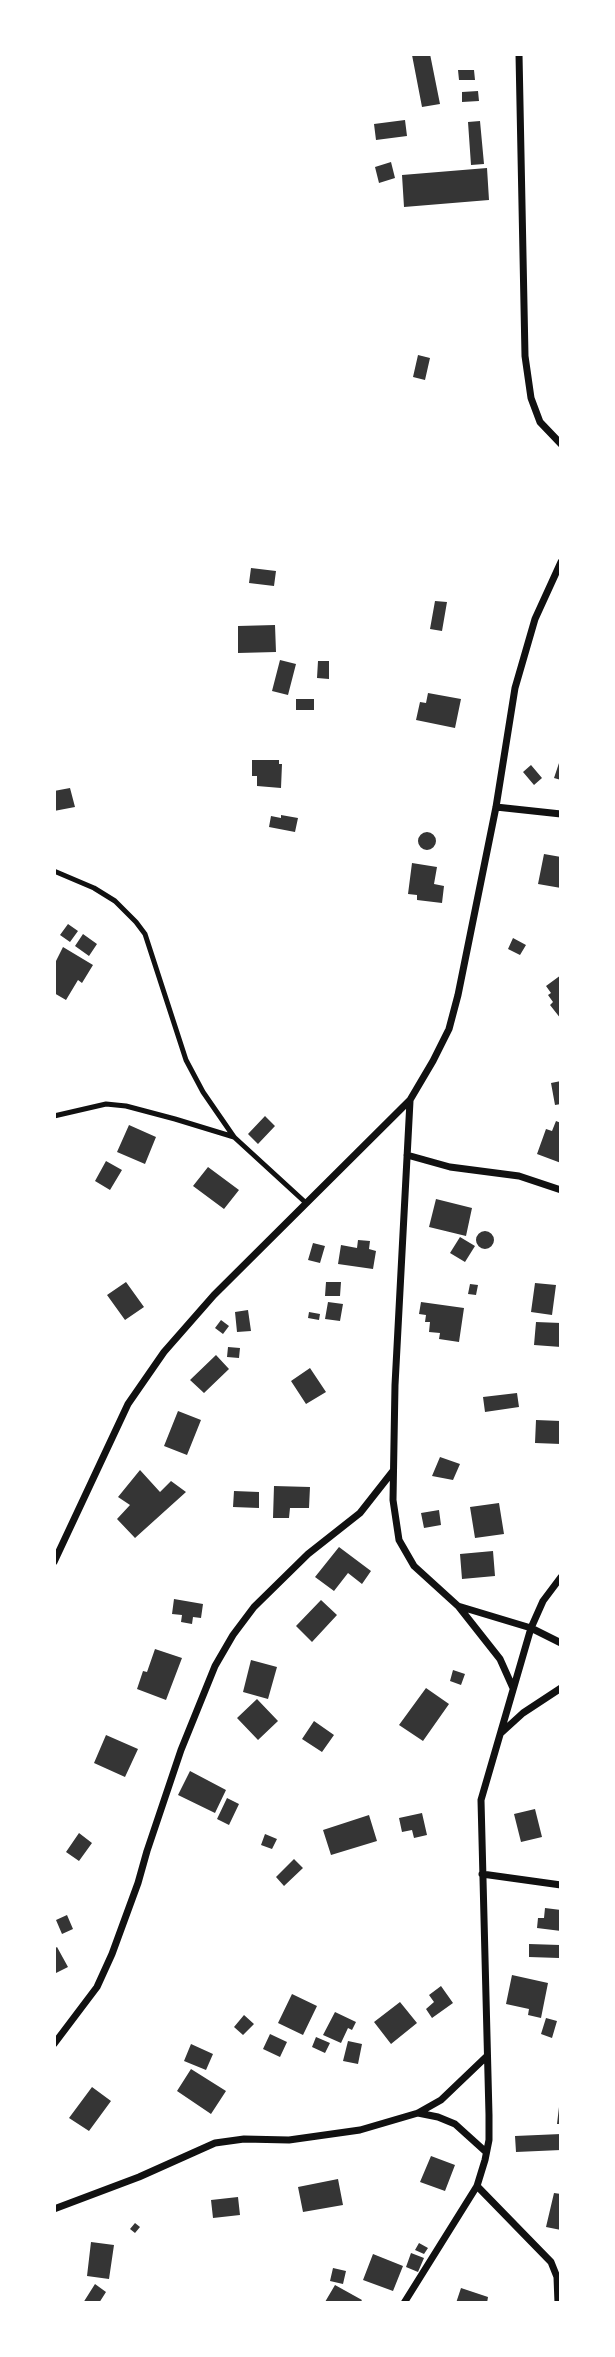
<!DOCTYPE html>
<style>
body{margin:0}
#map{position:relative;width:615px;height:2357px;overflow:hidden;background:#fff;font-family:Merriweather,serif}
canvas{display:block}
.frame{position:absolute;inset:0;border:56px solid #fff;pointer-events:none}
</style>
<div id="map">
<canvas width="615" height="2357"></canvas>
<div class="frame"></div>
</div>
<script>
const context = document.querySelector('canvas').getContext('2d');
context.lineJoin = 'round';
function paint(path, color) { context.fillStyle = color; context.fill(path, 'evenodd'); }
const poly = rows => new Path2D(rows.map(r => 'M' + r).join(''));
function trace(path, color, width, dash) { context.strokeStyle = color; context.lineWidth = width; context.lineCap = dash ? 'butt' : 'round'; context.setLineDash(dash || []); context.stroke(path); }
paint(poly([
 [430,54,440,104,422,107,412,55],
 [458,70,474,70,475,80,459,80],
 [478,91,479,101,462,102,462,92],
 [405,120,407,136,376,140,374,124],
 [480,121,484,164,471,165,468,122],
 [391,162,395,178,379,183,375,167],
 [487,168,489,200,404,207,402,175],
 [418,355,430,358,425,380,413,377],
 [251,568,276,571,274,586,249,583],
 [435,601,447,602,442,631,430,629],
 [275,625,276,652,238,653,238,626],
 [280,660,296,664,288,695,272,691],
 [318,661,329,661,329,679,317,678],
 [428,693,461,699,455,728,416,720,420,702,426,703],
 [296,699,314,699,314,710,296,710],
 [561,757,561,780,554,778],
 [252,760,279,760,279,764,282,764,281,788,257,786,257,776,252,776],
 [531,765,542,778,534,785,523,772],
 [70,788,75,807,54,811,54,791],
 [281,815,298,818,295,832,269,827,271,816,281,818],
 '418 841a9 9 0 1 1 18 0a9 9 0 1 1-18 0Z',
 [544,854,561,857,561,888,538,884],
 [412,863,437,867,434,884,444,886,442,903,417,900,417,895,408,894],
 [68,924,78,931,70,942,60,935],
 [83,934,97,944,89,956,75,946],
 [513,938,526,945,520,955,508,949],
 [63,947,93,965,82,983,78,980,66,1000,54,993,54,965],
 [561,975,561,1019,550,1005,553,1002,548,995,551,993,546,986],
 [561,1081,561,1104,555,1105,551,1083],
 [265,1116,275,1126,258,1144,248,1134],
 [556,1121,561,1123,561,1163,537,1154,546,1129,552,1131],
 [129,1125,156,1137,145,1164,117,1152],
 [106,1161,122,1170,110,1190,95,1181],
 [208,1167,239,1190,224,1209,193,1186],
 [436,1199,472,1208,466,1236,429,1227],
 '476 1240a9 9 0 1 1 18 0a9 9 0 1 1-18 0Z',
 [460,1237,475,1246,465,1262,450,1253],
 [358,1240,370,1241,369,1249,376,1251,373,1269,338,1264,341,1245,357,1248],
 [313,1243,325,1246,320,1263,308,1260],
 [126,1282,144,1307,125,1320,107,1295],
 [326,1282,341,1282,340,1296,325,1296],
 [535,1283,556,1285,552,1315,531,1312],
 [470,1284,478,1285,476,1295,468,1294],
 [328,1302,343,1304,340,1321,325,1319],
 [421,1302,464,1308,459,1342,439,1339,440,1333,429,1332,430,1322,425,1322,426,1315,419,1314],
 [248,1310,251,1331,237,1332,235,1312],
 [309,1312,320,1314,319,1320,308,1318],
 [221,1320,229,1326,223,1334,215,1328],
 [536,1322,561,1323,561,1347,534,1345],
 [228,1347,240,1348,239,1358,227,1357],
 [216,1355,229,1369,204,1393,190,1380],
 [310,1368,326,1392,306,1404,291,1381],
 [517,1393,519,1407,485,1412,483,1397],
 [178,1411,201,1420,187,1455,164,1446],
 [536,1420,561,1421,561,1444,535,1443],
 [440,1457,460,1464,453,1480,432,1476],
 [140,1470,160,1492,171,1481,186,1492,135,1538,117,1519,130,1505,118,1497],
 [274,1486,310,1487,309,1508,290,1508,289,1518,273,1518],
 [234,1491,259,1492,259,1508,233,1507],
 [499,1503,504,1534,475,1538,470,1507],
 [439,1510,441,1525,424,1528,421,1513],
 [339,1547,371,1571,362,1584,348,1573,334,1591,315,1577],
 [493,1551,495,1576,462,1579,460,1554],
 [174,1599,203,1604,201,1618,193,1617,192,1624,181,1622,182,1615,172,1614],
 [321,1600,337,1615,312,1642,296,1626],
 [155,1649,182,1658,166,1700,137,1689,143,1671,147,1672],
 [251,1660,277,1667,268,1699,243,1692],
 [453,1670,465,1674,461,1685,450,1681],
 [426,1688,449,1704,423,1741,399,1725],
 [257,1699,278,1721,258,1740,237,1718],
 [314,1721,334,1735,322,1752,302,1739],
 [106,1735,138,1749,125,1777,94,1763],
 [190,1771,226,1790,215,1813,178,1795],
 [227,1798,239,1804,229,1825,217,1819],
 [535,1809,542,1837,521,1842,514,1814],
 [422,1813,427,1835,414,1838,412,1830,402,1832,399,1818],
 [369,1815,377,1841,331,1855,323,1830],
 [79,1833,92,1843,79,1861,66,1852],
 [265,1834,277,1839,272,1849,261,1845],
 [294,1859,303,1868,284,1886,276,1877],
 [545,1908,561,1910,561,1931,537,1928,538,1918,544,1918],
 [67,1915,73,1929,62,1934,56,1920],
 [529,1944,560,1945,559,1958,529,1957],
 [57,1947,68,1967,54,1974,54,1949],
 [512,1975,548,1983,541,2018,528,2015,529,2009,506,2004],
 [441,1986,453,2003,432,2018,426,2009,434,2002,429,1995],
 [292,1994,317,2006,303,2035,278,2023],
 [400,2002,417,2023,391,2044,374,2022],
 [335,2012,356,2022,352,2030,348,2028,341,2043,323,2035],
 [244,2015,254,2024,243,2035,234,2027],
 [546,2018,557,2021,552,2038,541,2034],
 [270,2034,287,2042,280,2057,263,2049],
 [316,2037,330,2043,325,2053,312,2047],
 [348,2041,362,2044,358,2064,343,2061],
 [191,2044,213,2054,206,2070,184,2061],
 [191,2069,226,2091,211,2114,177,2091],
 [92,2087,111,2101,89,2131,69,2118],
 [559,2107,561,2107,561,2124,557,2124],
 [561,2134,561,2150,516,2152,515,2136],
 [431,2156,455,2165,445,2191,420,2182],
 [338,2179,343,2205,303,2212,298,2187],
 [554,2193,561,2194,561,2230,546,2227],
 [238,2197,240,2215,213,2218,211,2200],
 [135,2223,140,2227,135,2233,130,2229],
 [91,2242,114,2245,109,2279,87,2276],
 [419,2243,428,2248,424,2254,415,2250],
 [411,2253,424,2258,418,2272,406,2267],
 [373,2254,403,2266,393,2291,363,2280],
 [333,2268,346,2271,343,2284,330,2281],
 [95,2284,106,2292,99,2303,83,2303],
 [335,2285,362,2300,360,2303,325,2302],
 [461,2288,488,2297,487,2303,456,2303]
]), '#353535');
trace(poly([
 [54,871,94,888,115,901,136,922,145,934,186,1060,203,1092,234,1137,306,1203],
 [54,1116,106,1104,126,1106,175,1119,234,1137]
]), '#111', 5);
trace(poly([
 [519,54,525,356,531,398,540,422,561,444],
 [496,807,561,814],
 [410,1101,395,1385,393,1500,399,1540,414,1566,458,1606,531,1628,561,1643],
 [407,1155,450,1167,519,1176,561,1190],
 [54,1562,128,1404,164,1352,214,1295,410,1100,433,1061,449,1029,458,995,496,807,515,688,535,619,561,562],
 [459,1607,500,1659,513,1688],
 [501,1733,523,1713,561,1688],
 [482,1874,561,1885],
 [54,2044,97,1987,112,1954,138,1883,147,1851,181,1750,215,1666,233,1635,254,1607,308,1554,360,1513,393,1471],
 [418,2113,438,2117,455,2124,486,2152],
 [477,2186,551,2262,557,2277,558,2303],
 [54,2209,139,2177,215,2143,244,2139,289,2140,360,2130,418,2113,441,2100,486,2057],
 [404,2303,477,2186,485,2160,489,2140,489,2115,481,1800,531,1628,543,1601,561,1577]
]), '#111', 7);
</script>
